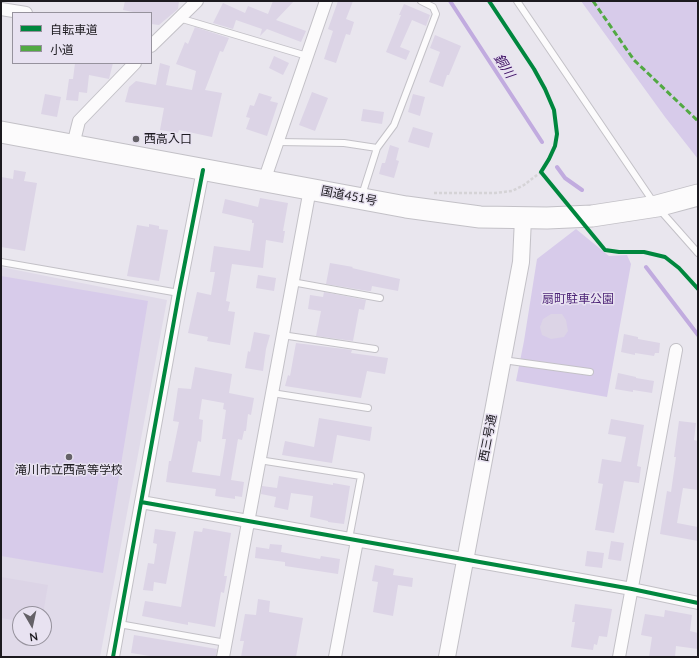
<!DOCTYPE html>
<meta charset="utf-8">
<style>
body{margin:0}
#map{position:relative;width:699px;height:658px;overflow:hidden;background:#e9e6ee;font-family:Lato,"Noto Sans JP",sans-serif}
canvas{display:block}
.frame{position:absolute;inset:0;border:2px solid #1c1a1f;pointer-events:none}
.legend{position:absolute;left:12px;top:12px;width:140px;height:52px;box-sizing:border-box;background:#e8e2f1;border:1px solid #96929d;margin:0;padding:5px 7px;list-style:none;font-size:12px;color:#1c1a1f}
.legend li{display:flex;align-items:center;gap:8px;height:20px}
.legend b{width:20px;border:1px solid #96929d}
.north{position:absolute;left:12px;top:606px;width:40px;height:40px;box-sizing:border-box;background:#e8e2f1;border:1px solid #96929d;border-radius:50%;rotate:171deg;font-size:11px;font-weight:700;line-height:16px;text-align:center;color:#1c1a1f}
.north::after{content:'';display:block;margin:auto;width:14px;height:18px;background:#646167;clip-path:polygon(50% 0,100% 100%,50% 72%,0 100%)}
</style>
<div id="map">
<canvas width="699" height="658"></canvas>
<div class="frame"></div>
<ul class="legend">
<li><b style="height:5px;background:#00873e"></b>自転車道</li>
<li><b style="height:5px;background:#52a943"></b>小道</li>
</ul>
<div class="north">N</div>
</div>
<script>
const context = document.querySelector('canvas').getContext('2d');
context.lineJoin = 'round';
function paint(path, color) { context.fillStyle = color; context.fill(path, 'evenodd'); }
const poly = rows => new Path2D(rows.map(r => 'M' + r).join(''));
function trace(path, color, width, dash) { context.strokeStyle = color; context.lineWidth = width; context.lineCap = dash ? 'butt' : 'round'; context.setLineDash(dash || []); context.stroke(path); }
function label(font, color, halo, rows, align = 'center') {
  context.font = font + ' Lato,"Noto Sans JP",sans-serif'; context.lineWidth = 3; context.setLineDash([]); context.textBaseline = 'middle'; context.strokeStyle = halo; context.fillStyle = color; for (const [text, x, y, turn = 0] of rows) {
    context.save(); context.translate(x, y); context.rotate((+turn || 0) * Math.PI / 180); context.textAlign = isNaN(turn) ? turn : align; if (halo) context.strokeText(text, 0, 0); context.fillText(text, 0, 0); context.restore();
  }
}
paint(poly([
 [1,267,167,300,100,657,1,657],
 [20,614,44,614,44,638,20,638]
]), '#e0dae9');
paint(poly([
 [581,1,698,1,698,159,665,117],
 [576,229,609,256,627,255,631,264,607,397,516,381,524,341,537,259],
 [1,276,148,301,103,573,1,556]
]), '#d7cbea');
trace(poly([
 [450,1,542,142],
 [557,167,565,178,582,190],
 [646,267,698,335]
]), '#c1abdf', 4);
paint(poly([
 [125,1,179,1,178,9,159,25,151,24,151,13,138,13,123,10],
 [273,1,294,1,276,20,306,31,301,42,267,29,260,36,262,29,236,20,233,29,213,23,223,3,245,13,248,6,268,14],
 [338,1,353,1,346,19,354,22,350,35,346,34,336,63,324,59,333,31,328,29],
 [404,4,430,15,426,26,412,20,400,47,410,51,406,60,386,52,401,15,399,15],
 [195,27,229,38,223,52,220,51,205,90,222,93,212,137,179,130,178,133,160,130,164,108,125,102,129,87,136,81,156,85,160,63,170,66,166,85,192,90,196,71,176,64,185,42,188,44],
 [435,35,461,46,449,75,447,75,443,87,429,82,440,52,430,48],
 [274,56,289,63,283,75,269,68],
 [75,63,113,63,109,79,89,75,87,93,79,92,78,101,66,100,69,79,73,79],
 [312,92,328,98,315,131,299,125],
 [259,93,272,97,270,101,278,103,267,136,246,129,250,118,246,117,250,105,254,106],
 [45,94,61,97,57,117,41,114],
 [413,94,425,97,420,116,408,112],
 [363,109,384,112,382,124,361,121],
 [413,127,433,133,429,148,408,142],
 [390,145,399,148,396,160,399,161,394,178,379,174,382,163,385,163],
 [14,170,26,172,24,181,37,183,25,251,1,247,1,177,13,179],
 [260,198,288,203,283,231,285,231,283,243,266,240,263,268,232,264,226,301,230,302,228,311,235,312,230,345,207,341,208,337,188,333,197,292,211,295,215,272,210,272,214,246,250,251,254,223,252,223,252,220,222,213,225,199,258,207],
 [149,224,159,226,159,229,168,230,159,281,127,276,137,225,149,227],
 [330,263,353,267,352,268,400,279,398,291,372,286,371,291,368,291,326,284],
 [258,275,276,278,274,291,256,288],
 [324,292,366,300,364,310,359,309,353,341,316,336,321,311,308,309,310,295,323,297],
 [551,314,562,314,566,320,568,331,564,337,551,339,542,335,540,327,543,319],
 [254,332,270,335,266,349,263,371,245,368,248,351,250,352],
 [624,334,638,337,638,339,660,343,659,353,655,353,654,356,635,353,635,355,621,352],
 [296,343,352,350,351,353,388,358,385,374,367,371,361,398,285,386,288,375,290,376],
 [195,367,232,374,229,393,254,398,251,415,248,414,246,431,244,431,242,440,238,439,231,480,244,482,242,497,235,496,235,499,215,496,216,489,166,482,169,461,171,461,179,422,173,421,178,388,191,389],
 [202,399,224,403,223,409,226,410,222,439,226,439,220,476,192,472,198,441,201,442,203,420,199,419],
 [618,373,636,377,636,378,654,381,652,393,633,390,633,392,615,389],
 [319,418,372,427,370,441,337,435,332,463,282,455,285,441,314,447],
 [611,419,644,425,637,466,641,467,639,483,624,481,614,533,595,530,603,484,598,483,602,459,621,462,626,437,608,434],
 [679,421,696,423,694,440,698,441,698,490,683,488,677,523,698,527,698,541,660,534,667,491,671,492,676,457,674,457],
 [279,476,333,485,333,483,350,486,344,524,328,522,328,521,310,517,313,496,291,493,288,510,274,507,276,497,261,494,262,486,277,488],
 [203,528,231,533,224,576,227,576,224,593,221,592,215,627,188,622,188,625,142,616,145,601,181,607,194,531,202,532],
 [155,529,176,532,166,584,154,582,153,591,143,590,148,563,154,564,157,544,153,543],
 [611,541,624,543,621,561,608,559],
 [270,544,282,545,281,552,320,559,321,556,340,559,338,574,285,566,285,562,255,558,256,547,269,549],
 [587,551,604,553,602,568,585,566],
 [375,565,394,569,393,575,413,578,412,587,398,585,393,616,373,612,378,582,372,581],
 [1,577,48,585,43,614,20,614,20,621,1,618],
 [258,599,270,601,269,612,303,618,296,657,241,657,244,641,240,641,245,614,256,615],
 [575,604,612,609,607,637,599,636,597,645,594,644,593,650,571,647,575,622,572,622],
 [665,610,692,615,690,631,698,633,698,649,676,646,675,657,649,657,652,637,641,635,645,614,664,617],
 [134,635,217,649,216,657,156,657,131,653]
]), '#dcd4e6');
const lane = poly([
 [517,1,654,203],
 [179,18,307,56],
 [278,142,344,143,377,148],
 [362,195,377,148,394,125,436,14,433,7,421,1],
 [660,210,698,253],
 [1,262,179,293],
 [292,282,380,298],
 [282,335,375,349],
 [503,360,590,372],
 [272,393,368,408],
 [259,460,361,476,349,539],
 [119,624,226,643]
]);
const street = poly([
 [1,9,26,13],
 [151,46,197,1],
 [73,145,79,121,135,63],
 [264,181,326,1],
 [141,502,632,589,698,603],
 [113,657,179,293,203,170],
 [223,657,310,189],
 [335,657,357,541],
 [619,657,676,350]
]);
const secondary = poly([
 [447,657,521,262,523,218]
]);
const highway = poly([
 [1,132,406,207,480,217,547,218,592,216,657,206,698,195]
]);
trace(lane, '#c3c1c7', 8);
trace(street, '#c3c1c7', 14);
trace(secondary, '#c3c1c7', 18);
trace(highway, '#c3c1c7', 23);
trace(poly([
 [434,193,495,193,512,191,524,185,541,172]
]), '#d5d3d6', 2.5, [3, 2]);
trace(lane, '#fcfbfc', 6);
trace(street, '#fcfbfc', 12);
trace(secondary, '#fcfbfc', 16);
trace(highway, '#fcfbfc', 21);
trace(poly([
 [593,1,634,60,698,121]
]), '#52a943', 3, [6, 3]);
trace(poly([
 [489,1,534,69,545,89,554,110,557,134,555,146,549,159,541,172,605,250,619,252,644,252,665,257,679,268,698,289],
 [141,502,632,589,698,603],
 [113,657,179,293,203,170]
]), '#00873e', 4);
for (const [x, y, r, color] of [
 [136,139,4,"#646167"],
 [69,457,4,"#646167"]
]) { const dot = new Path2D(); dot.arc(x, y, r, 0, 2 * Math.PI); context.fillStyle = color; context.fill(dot); trace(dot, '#e8e2f1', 1.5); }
label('12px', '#1c1a1f', '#e8e2f1', [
 ["西高入口",144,139],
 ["滝川市立西高等学校",69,470,"center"]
], 'left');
label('12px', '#1c1a1f', '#e8e2f1', [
 ["国道451号",349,196,11],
 ["西三号通",488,438,-79]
]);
label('12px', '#4e2578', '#e8e2f1', [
 ["扇町駐車公園",578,299]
]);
label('italic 13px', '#3b0c61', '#e8e2f1', [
 ["銅川",504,66,57]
]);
</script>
